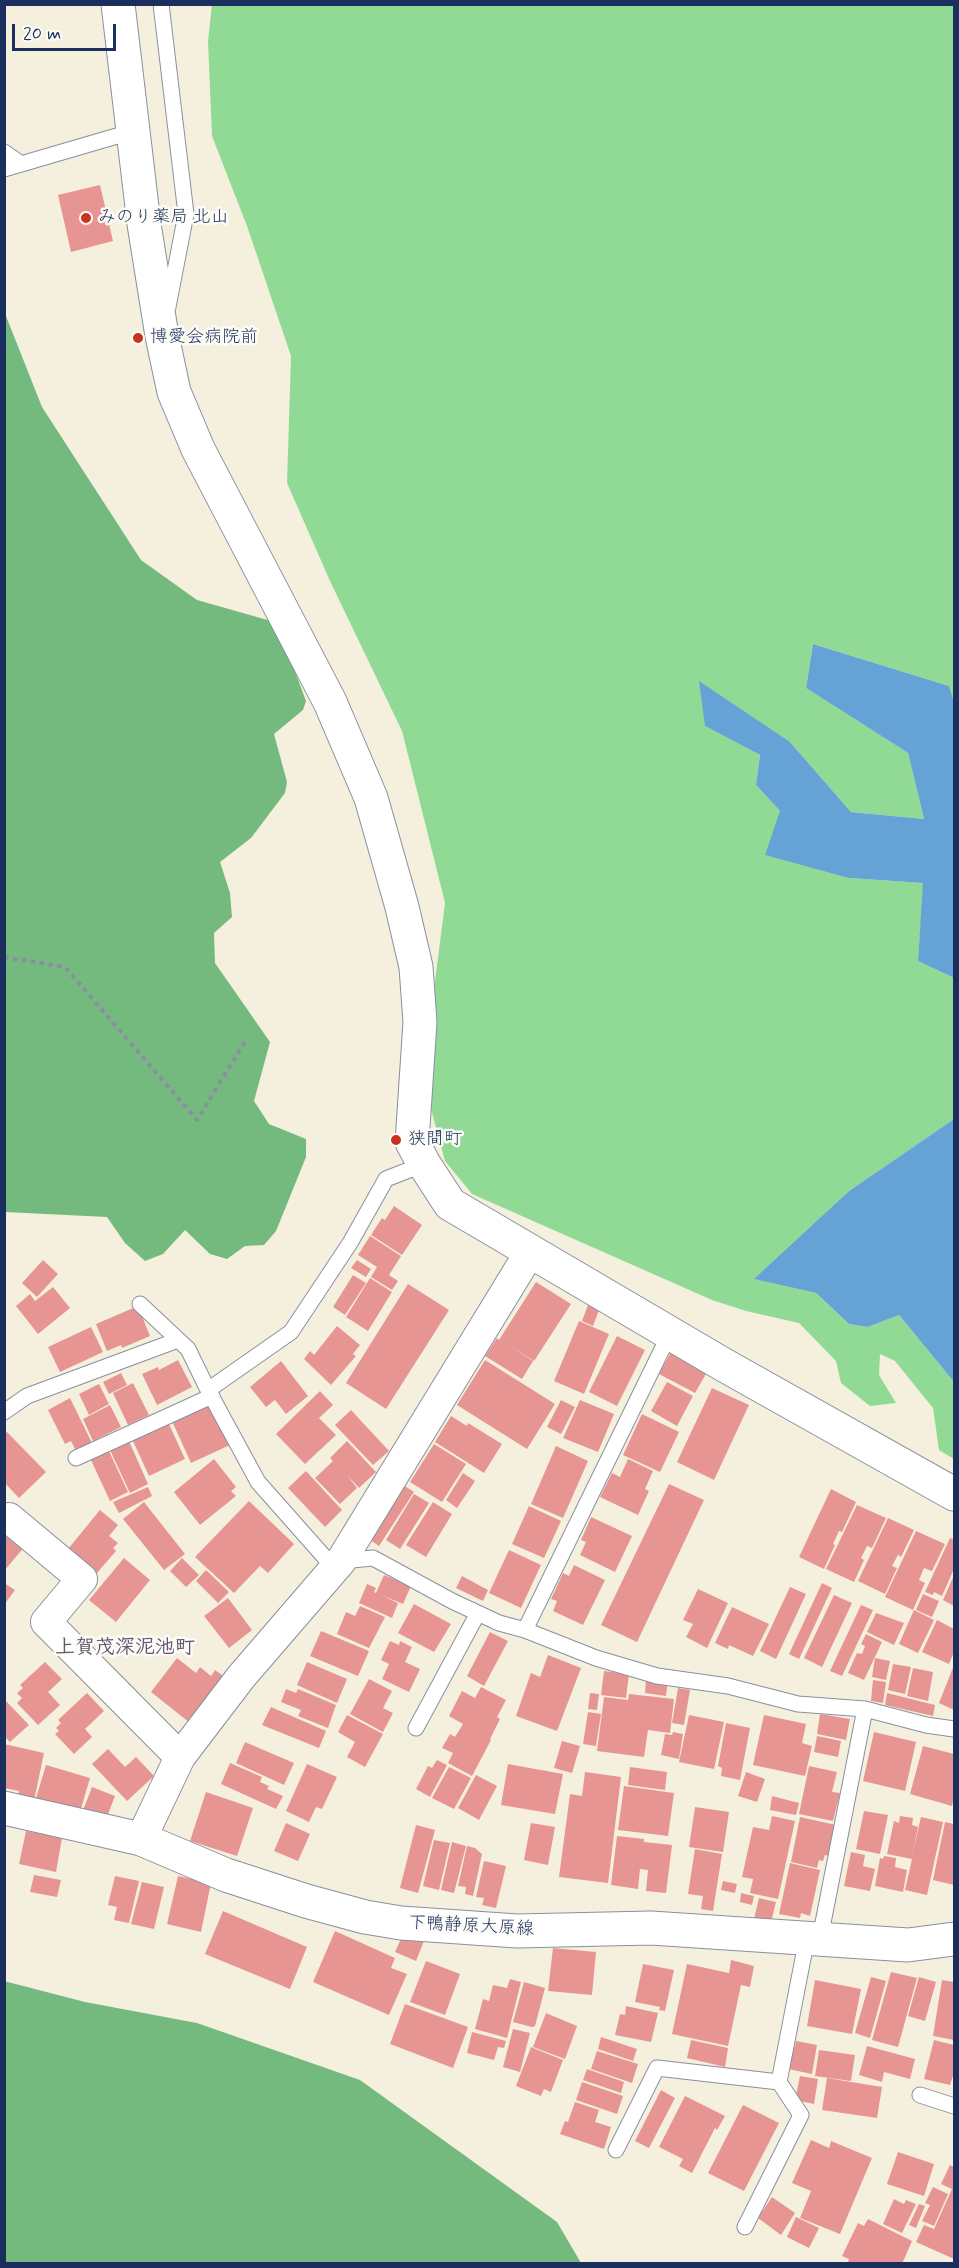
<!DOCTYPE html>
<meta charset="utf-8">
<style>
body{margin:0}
#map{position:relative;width:959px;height:2268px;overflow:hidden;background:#f5f0de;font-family:Mynerve,sans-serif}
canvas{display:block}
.frame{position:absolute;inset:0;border:6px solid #1b2f5e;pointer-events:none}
.scale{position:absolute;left:12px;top:24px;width:104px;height:27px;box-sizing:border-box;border:3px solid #1b2f5e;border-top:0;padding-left:8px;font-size:18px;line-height:21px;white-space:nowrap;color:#1b2f5e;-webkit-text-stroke:4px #fdfcf7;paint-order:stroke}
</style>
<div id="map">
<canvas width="959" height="2268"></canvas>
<div class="frame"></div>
<div class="scale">20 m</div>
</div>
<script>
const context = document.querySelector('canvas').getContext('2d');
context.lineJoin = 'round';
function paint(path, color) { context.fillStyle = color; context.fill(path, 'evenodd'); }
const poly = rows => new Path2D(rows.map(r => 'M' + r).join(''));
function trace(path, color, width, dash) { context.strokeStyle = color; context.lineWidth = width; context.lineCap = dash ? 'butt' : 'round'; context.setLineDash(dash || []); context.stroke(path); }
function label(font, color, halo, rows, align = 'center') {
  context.font = font + ' Mynerve,"Klee One",sans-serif'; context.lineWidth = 5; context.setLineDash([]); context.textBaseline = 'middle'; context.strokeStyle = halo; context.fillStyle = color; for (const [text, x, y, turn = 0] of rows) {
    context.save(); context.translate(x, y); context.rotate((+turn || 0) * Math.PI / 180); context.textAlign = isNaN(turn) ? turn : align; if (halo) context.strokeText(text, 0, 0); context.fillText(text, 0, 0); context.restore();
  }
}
paint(poly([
 [212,4,954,5,954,701,949,686,813,644,806,688,908,753,924,819,851,812,790,742,705,726,760,755,756,785,780,811,849,878,924,883,918,961,954,978,954,1119,849,1191,755,1279,816,1293,849,1324,868,1327,899,1315,954,1382,954,1459,939,1450,933,1408,895,1361,880,1354,879,1375,896,1403,870,1406,841,1383,836,1361,799,1323,746,1311,712,1300,472,1194,445,1161,431,1109,435,981,445,903,402,731,330,581,287,483,291,356,247,226,212,136,208,41]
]), '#91da95');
paint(poly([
 [4,311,42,407,141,560,197,600,271,621,290,658,306,701,303,710,274,734,287,782,285,793,251,838,220,862,230,893,232,917,214,933,215,963,270,1042,254,1101,269,1124,306,1139,306,1157,276,1231,264,1245,245,1246,227,1259,210,1254,185,1230,163,1254,145,1261,125,1243,107,1217,5,1212],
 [4,1981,85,2002,197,2023,360,2080,557,2222,581,2263,5,2263]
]), '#74ba7e');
paint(poly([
 [813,644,949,686,954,701,954,978,918,961,923,883,849,878,765,855,780,811,756,785,760,755,705,726,699,681,790,742,851,812,924,819,908,753,806,688],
 [954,1119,954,1382,899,1315,868,1327,849,1324,816,1293,754,1279,849,1191]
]), '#65a3d7');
paint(poly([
 [100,185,113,241,71,252,58,195],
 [394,1206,422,1225,402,1255,371,1235,382,1218,385,1220],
 [370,1236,401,1256,389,1275,398,1281,392,1290,371,1277,377,1267,358,1255],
 [43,1260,58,1274,37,1297,22,1283],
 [357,1260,371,1269,366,1277,351,1268],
 [353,1275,366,1283,345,1315,333,1307],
 [370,1278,392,1292,368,1331,346,1317],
 [536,1282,571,1304,534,1361,510,1346,533,1361,522,1379,485,1356,497,1338,499,1340],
 [408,1284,449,1310,386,1409,346,1383],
 [53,1287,70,1308,38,1334,16,1306,30,1294,35,1301],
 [588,1305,599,1310,593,1326,582,1321],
 [138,1306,150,1336,122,1348,121,1345,107,1351,96,1324],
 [579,1321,609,1334,584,1394,554,1381],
 [337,1326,360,1345,353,1354,356,1356,331,1385,304,1359,310,1351,314,1355],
 [91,1327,103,1352,60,1372,48,1347],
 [617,1336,645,1350,617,1406,589,1392],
 [671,1352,707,1372,695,1393,659,1374],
 [178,1360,192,1387,157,1405,142,1374,158,1367,159,1370],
 [485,1360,555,1404,527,1449,457,1405],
 [281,1361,308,1396,286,1414,275,1400,266,1407,250,1387],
 [121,1373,127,1385,109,1394,103,1382],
 [667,1382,693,1396,677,1426,651,1411],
 [133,1383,149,1415,128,1425,113,1393],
 [99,1384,109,1404,89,1415,79,1394],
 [712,1388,749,1405,714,1480,677,1462],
 [320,1391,333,1405,319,1418,336,1435,305,1464,276,1434],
 [70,1398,92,1443,76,1451,71,1441,65,1444,48,1410],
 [561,1400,575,1407,561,1434,547,1427],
 [580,1400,614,1414,598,1452,563,1438],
 [210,1403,230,1445,191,1463,172,1421],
 [110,1405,121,1427,93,1441,83,1419],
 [351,1410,389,1451,373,1465,335,1425],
 [642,1414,679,1432,660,1472,623,1455],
 [451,1416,467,1426,468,1423,502,1444,484,1473,435,1442],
 [168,1422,185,1459,149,1476,132,1439],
 [7,1432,46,1472,19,1498,4,1482,4,1434],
 [129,1441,148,1484,130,1493,110,1450],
 [347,1441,376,1472,359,1488,347,1475,357,1488,340,1504,315,1478,333,1461,330,1458],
 [434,1444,466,1464,442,1502,410,1482],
 [556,1446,588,1461,563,1518,531,1504],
 [108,1449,128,1492,110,1501,90,1458],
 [214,1459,236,1487,231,1491,236,1496,200,1525,174,1492],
 [628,1459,653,1471,645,1489,649,1491,638,1515,600,1497,612,1473,620,1477],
 [306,1471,342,1510,325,1527,288,1488],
 [463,1473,475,1481,457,1508,446,1500],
 [397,1481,414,1492,379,1546,363,1535],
 [669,1484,704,1500,637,1642,601,1625],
 [148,1487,152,1496,119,1513,113,1502],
 [831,1489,856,1502,842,1532,839,1531,833,1544,835,1545,824,1569,799,1557],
 [414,1494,429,1503,400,1549,386,1540],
 [249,1501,294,1544,268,1573,260,1566,234,1593,195,1557],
 [144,1502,185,1554,164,1570,123,1519],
 [433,1502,452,1514,426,1557,406,1545],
 [857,1505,886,1518,872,1548,867,1546,861,1558,864,1560,854,1582,826,1569],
 [529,1506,561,1521,544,1558,512,1544],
 [100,1510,118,1525,109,1536,118,1543,113,1548,116,1551,97,1573,68,1549],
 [591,1517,632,1536,615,1572,580,1555,586,1542,581,1540],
 [888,1518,914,1530,901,1557,898,1555,892,1566,897,1568,885,1594,858,1581],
 [916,1531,945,1544,932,1571,924,1568,919,1580,925,1583,913,1610,885,1597],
 [11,1532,26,1545,4,1571,4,1540],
 [950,1538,954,1540,954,1569,942,1596,934,1592,933,1595,925,1592],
 [509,1550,541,1565,521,1608,489,1593],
 [124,1558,150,1580,116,1622,89,1600],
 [182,1558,199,1575,186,1587,170,1571],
 [574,1565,605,1580,583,1625,553,1611,557,1601,551,1599,563,1573,569,1576],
 [206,1570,229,1592,218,1603,196,1581],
 [384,1575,411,1586,403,1604,381,1595,398,1603,392,1618,359,1603,367,1584,376,1588,374,1592,376,1593],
 [954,1575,954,1606,943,1600],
 [462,1576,488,1590,483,1601,456,1588],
 [4,1583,15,1590,4,1605],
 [822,1583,832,1588,799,1659,789,1654],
 [790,1587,806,1594,776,1659,760,1651],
 [698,1589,728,1603,707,1648,686,1637,693,1624,683,1620],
 [923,1594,939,1601,932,1617,916,1610],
 [834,1595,852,1603,822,1667,804,1658],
 [228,1598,252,1630,229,1648,204,1616],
 [414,1604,451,1624,434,1652,398,1633],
 [861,1605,873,1610,842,1676,830,1671],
 [360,1606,385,1617,369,1648,337,1634,346,1612,355,1616],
 [732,1607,769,1624,753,1656,729,1645,728,1649,715,1643],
 [914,1610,934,1620,918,1653,899,1644],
 [876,1613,904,1623,894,1645,867,1632],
 [937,1620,954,1629,954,1652,949,1664,922,1652],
 [321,1631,369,1651,358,1676,310,1656],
 [490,1632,508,1641,484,1686,467,1676],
 [866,1634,882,1642,864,1680,848,1673,857,1653,862,1654,865,1646,861,1644],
 [390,1641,399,1645,400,1641,412,1647,405,1662,420,1669,409,1692,382,1679,389,1664,381,1660],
 [548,1655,581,1668,557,1731,516,1716,531,1673,540,1677],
 [177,1658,196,1673,200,1667,211,1676,215,1670,226,1678,190,1723,151,1692],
 [875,1658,890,1661,886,1680,872,1677],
 [45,1662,62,1679,48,1692,60,1705,38,1725,17,1703,22,1698,17,1693,23,1688,20,1685],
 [307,1662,347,1679,337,1703,297,1685],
 [893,1664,911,1667,905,1694,888,1690],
 [954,1665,954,1710,939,1703],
 [913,1668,933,1672,928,1701,907,1696],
 [604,1671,629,1674,626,1698,601,1695],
 [646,1678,668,1680,666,1696,645,1693],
 [369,1679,392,1691,383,1708,393,1713,383,1732,350,1714],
 [873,1680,886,1682,883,1703,871,1701],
 [481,1687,506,1700,497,1717,500,1719,490,1739,491,1740,472,1776,448,1763,453,1753,442,1748,450,1734,455,1737,463,1724,449,1716,462,1691,475,1698],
 [678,1688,690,1690,684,1725,672,1723],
 [286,1689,296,1693,298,1689,336,1705,328,1728,298,1716,301,1710,281,1702],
 [87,1693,104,1711,85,1729,92,1737,74,1754,55,1734,59,1731,56,1728,61,1723,58,1720],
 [590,1693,599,1694,597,1710,588,1709],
 [887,1693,935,1705,933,1716,885,1705],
 [629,1694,674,1699,670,1733,648,1730,644,1757,597,1751,604,1697,628,1700],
 [6,1701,29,1725,10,1742,4,1736,4,1703],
 [271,1707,326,1731,319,1748,262,1725],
 [588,1712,601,1714,596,1746,583,1744],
 [820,1714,850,1719,846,1740,817,1734],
 [347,1715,383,1734,365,1767,347,1757,355,1742,338,1732],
 [689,1715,724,1722,714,1769,679,1762],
 [764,1715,806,1724,802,1743,812,1746,805,1776,753,1765],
 [726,1723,750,1728,740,1780,721,1776,722,1768,718,1766],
 [673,1732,683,1734,679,1759,661,1755,665,1734,672,1735],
 [874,1732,916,1742,905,1791,863,1781],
 [817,1736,841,1741,838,1757,814,1752],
 [562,1741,580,1746,572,1773,554,1768],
 [245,1742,294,1763,284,1785,236,1763],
 [4,1744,44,1753,34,1801,18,1797,19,1791,4,1788],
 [923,1746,954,1754,954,1795,952,1806,910,1794],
 [108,1749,125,1767,136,1757,154,1776,127,1801,92,1764],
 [437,1760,447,1765,430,1797,416,1789,428,1766,432,1768],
 [230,1763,262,1777,260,1782,269,1786,267,1789,283,1796,276,1809,221,1784],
 [307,1764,337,1777,322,1809,316,1807,309,1822,286,1811],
 [508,1764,563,1774,555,1814,501,1805],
 [46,1765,90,1778,80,1812,36,1798],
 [809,1766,837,1772,832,1792,840,1793,833,1821,799,1814],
 [449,1767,471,1778,454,1809,432,1798],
 [630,1767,667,1772,665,1790,628,1785],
 [585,1772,621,1777,608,1883,559,1877,570,1794,582,1796],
 [746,1772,765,1779,757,1802,738,1796],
 [476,1775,497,1786,479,1820,458,1808],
 [624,1786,674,1793,668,1836,618,1830],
 [92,1787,115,1796,105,1822,82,1813],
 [206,1792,253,1808,237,1856,190,1841],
 [772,1796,799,1803,796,1815,770,1810],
 [695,1807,729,1812,723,1852,689,1847],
 [864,1811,888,1815,880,1854,856,1849],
 [772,1816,795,1821,778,1899,750,1893,753,1879,742,1877,753,1827,769,1830],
 [900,1816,913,1818,912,1825,918,1827,912,1856,921,1817,943,1822,927,1895,905,1890,912,1859,887,1854,894,1821,899,1823],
 [800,1817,836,1825,829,1856,825,1855,823,1861,819,1860,817,1868,791,1862],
 [945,1822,954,1824,954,1885,933,1880],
 [286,1823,310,1834,298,1861,274,1851],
 [531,1823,555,1827,548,1865,524,1860],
 [416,1825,435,1830,418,1893,400,1888],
 [26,1831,62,1838,56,1872,19,1864],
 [617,1836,644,1839,644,1842,672,1845,666,1893,646,1891,648,1870,640,1869,638,1889,611,1885],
 [434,1840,450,1843,439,1890,423,1886],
 [452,1842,466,1846,454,1893,441,1890],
 [467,1846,475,1848,482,1854,473,1896,465,1894,466,1887,458,1886],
 [695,1849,722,1854,713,1911,701,1909,703,1896,688,1894],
 [851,1852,865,1855,863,1866,875,1869,870,1891,844,1886],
 [884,1856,896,1858,895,1867,907,1870,903,1892,875,1886,880,1858,883,1859],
 [484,1861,506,1866,496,1908,482,1905,484,1898,476,1897],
 [790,1863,820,1870,810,1916,801,1913,800,1918,779,1914],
 [34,1875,61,1880,57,1897,30,1892],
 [115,1876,139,1881,129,1923,114,1920,117,1907,108,1905],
 [178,1876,211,1883,201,1932,167,1924],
 [723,1881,737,1884,735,1893,721,1890],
 [142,1882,164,1887,154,1929,131,1924],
 [741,1893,754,1896,752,1905,740,1902],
 [759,1898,776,1902,771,1922,754,1919],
 [223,1911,307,1947,290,1989,205,1954],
 [335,1931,395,1958,391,1968,407,1974,389,2015,313,1982],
 [404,1932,424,1941,416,1961,395,1952],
 [553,1948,596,1952,592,1995,548,1991],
 [731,1960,754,1966,750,1987,741,1985,728,2046,672,2034,687,1964,729,1973],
 [426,1961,460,1974,445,2015,410,2002],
 [643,1964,674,1970,665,2011,659,2010,660,2007,635,2002],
 [891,1972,917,1978,898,2047,872,2040],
 [871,1977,886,1981,870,2038,855,2033],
 [919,1977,936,1982,925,2021,908,2016],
 [510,1979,521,1982,507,2038,475,2029,483,1999,489,2001,493,1985,507,1988],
 [815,1980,861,1989,852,2034,807,2026],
 [942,1980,954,1982,954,2040,933,2036],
 [524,1982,545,1988,535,2026,532,2027,513,2022],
 [405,2004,468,2027,453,2068,390,2044],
 [626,2006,658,2013,651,2042,615,2035,620,2014,625,2015],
 [546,2013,577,2026,565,2059,533,2047],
 [513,2029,530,2033,520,2072,503,2067],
 [472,2032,506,2041,504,2048,498,2047,494,2060,467,2053],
 [601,2037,637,2049,633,2061,598,2049],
 [691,2040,728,2048,725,2067,687,2058],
 [934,2040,954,2045,954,2073,950,2085,924,2079],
 [796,2041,817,2045,812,2074,788,2069,792,2046,795,2047],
 [867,2046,915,2059,910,2079,884,2072,882,2082,859,2075],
 [531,2047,563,2060,551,2092,544,2089,541,2096,516,2086],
 [819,2050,855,2055,851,2081,815,2076],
 [597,2051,638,2064,632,2083,591,2069],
 [587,2069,624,2082,621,2093,583,2080],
 [800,2076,818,2079,814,2104,795,2100],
 [827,2078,882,2087,877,2118,822,2110],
 [582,2082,623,2096,617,2114,576,2100],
 [661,2090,675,2098,649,2148,635,2141],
 [685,2096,725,2116,717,2130,715,2128,692,2173,679,2166,683,2159,659,2147],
 [575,2102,599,2110,595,2122,611,2127,604,2149,560,2134,565,2121,568,2122],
 [743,2105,779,2123,744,2191,708,2173],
 [811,2140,829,2148,831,2141,872,2158,840,2234,800,2218,811,2191,792,2183],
 [898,2152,934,2164,924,2196,887,2184],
 [950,2165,954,2167,954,2259,916,2242,924,2225,934,2229,952,2189,941,2184],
 [933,2187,948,2194,934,2226,922,2221,930,2205,925,2203],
 [772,2197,795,2213,781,2235,758,2218],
 [894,2199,904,2204,906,2200,916,2204,902,2233,883,2224],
 [919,2204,925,2206,916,2228,909,2225],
 [796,2217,819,2228,809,2248,787,2237],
 [868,2219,912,2241,902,2264,847,2264,849,2259,842,2256,858,2223,864,2226]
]), '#e79593');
const lane = poly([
 [161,4,186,214,168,307],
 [4,152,21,164],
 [4,169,134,131],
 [140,1304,188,1349,208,1390],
 [4,1412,27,1396,178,1340],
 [76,1458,212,1396],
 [341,1561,373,1558,452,1601,499,1623,525,1630,596,1658,657,1676,728,1686,798,1704,865,1709,926,1725,954,1729],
 [335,1569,258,1482,208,1390,291,1332,350,1243,386,1179,424,1164],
 [525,1630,670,1333],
 [416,1728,478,1613],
 [820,1938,865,1709],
 [920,2095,954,2106],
 [616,2150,657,2068,779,2082,807,1938],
 [745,2227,801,2115,779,2082]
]);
const street = poly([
 [9,1518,82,1579,46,1622,180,1757],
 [141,1839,180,1757,241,1677,341,1561,530,1252]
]);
const secondary = poly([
 [118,4,144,224,162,336,174,392,198,449,330,702,371,798,402,907,416,967,420,1022,412,1142,424,1164,450,1204,724,1365,954,1494]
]);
const primary = poly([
 [4,1808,141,1839,226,1875,306,1901,365,1917,401,1923,517,1931,651,1928,908,1945,954,1939]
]);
trace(lane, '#88909e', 17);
trace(street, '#88909e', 32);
trace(secondary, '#88909e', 35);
trace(primary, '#88909e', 35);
trace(poly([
 [4,957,65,967,197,1120,246,1040]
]), '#88909e', 4, [4.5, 4.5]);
trace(lane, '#fff', 15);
trace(street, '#fff', 30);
trace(secondary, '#fff', 33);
trace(primary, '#fff', 33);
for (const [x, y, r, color] of [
 [86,218,6,"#c8321e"],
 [138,338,6,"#c8321e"],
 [396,1140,6,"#c8321e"]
]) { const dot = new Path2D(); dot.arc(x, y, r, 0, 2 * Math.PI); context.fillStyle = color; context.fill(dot); trace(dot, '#fdfcf7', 2); }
label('18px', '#1b2f5e', '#fdfcf7', [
 ["みのり薬局 北山",98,218],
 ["博愛会病院前",150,338],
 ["狭間町",408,1140]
], 'left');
label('18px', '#1b2f5e', '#fdfcf7', [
 ["下鴨静原大原線",471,1927,3]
]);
label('bold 20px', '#625371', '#fdfcf7', [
 ["上賀茂深泥池町",125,1649]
]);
</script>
